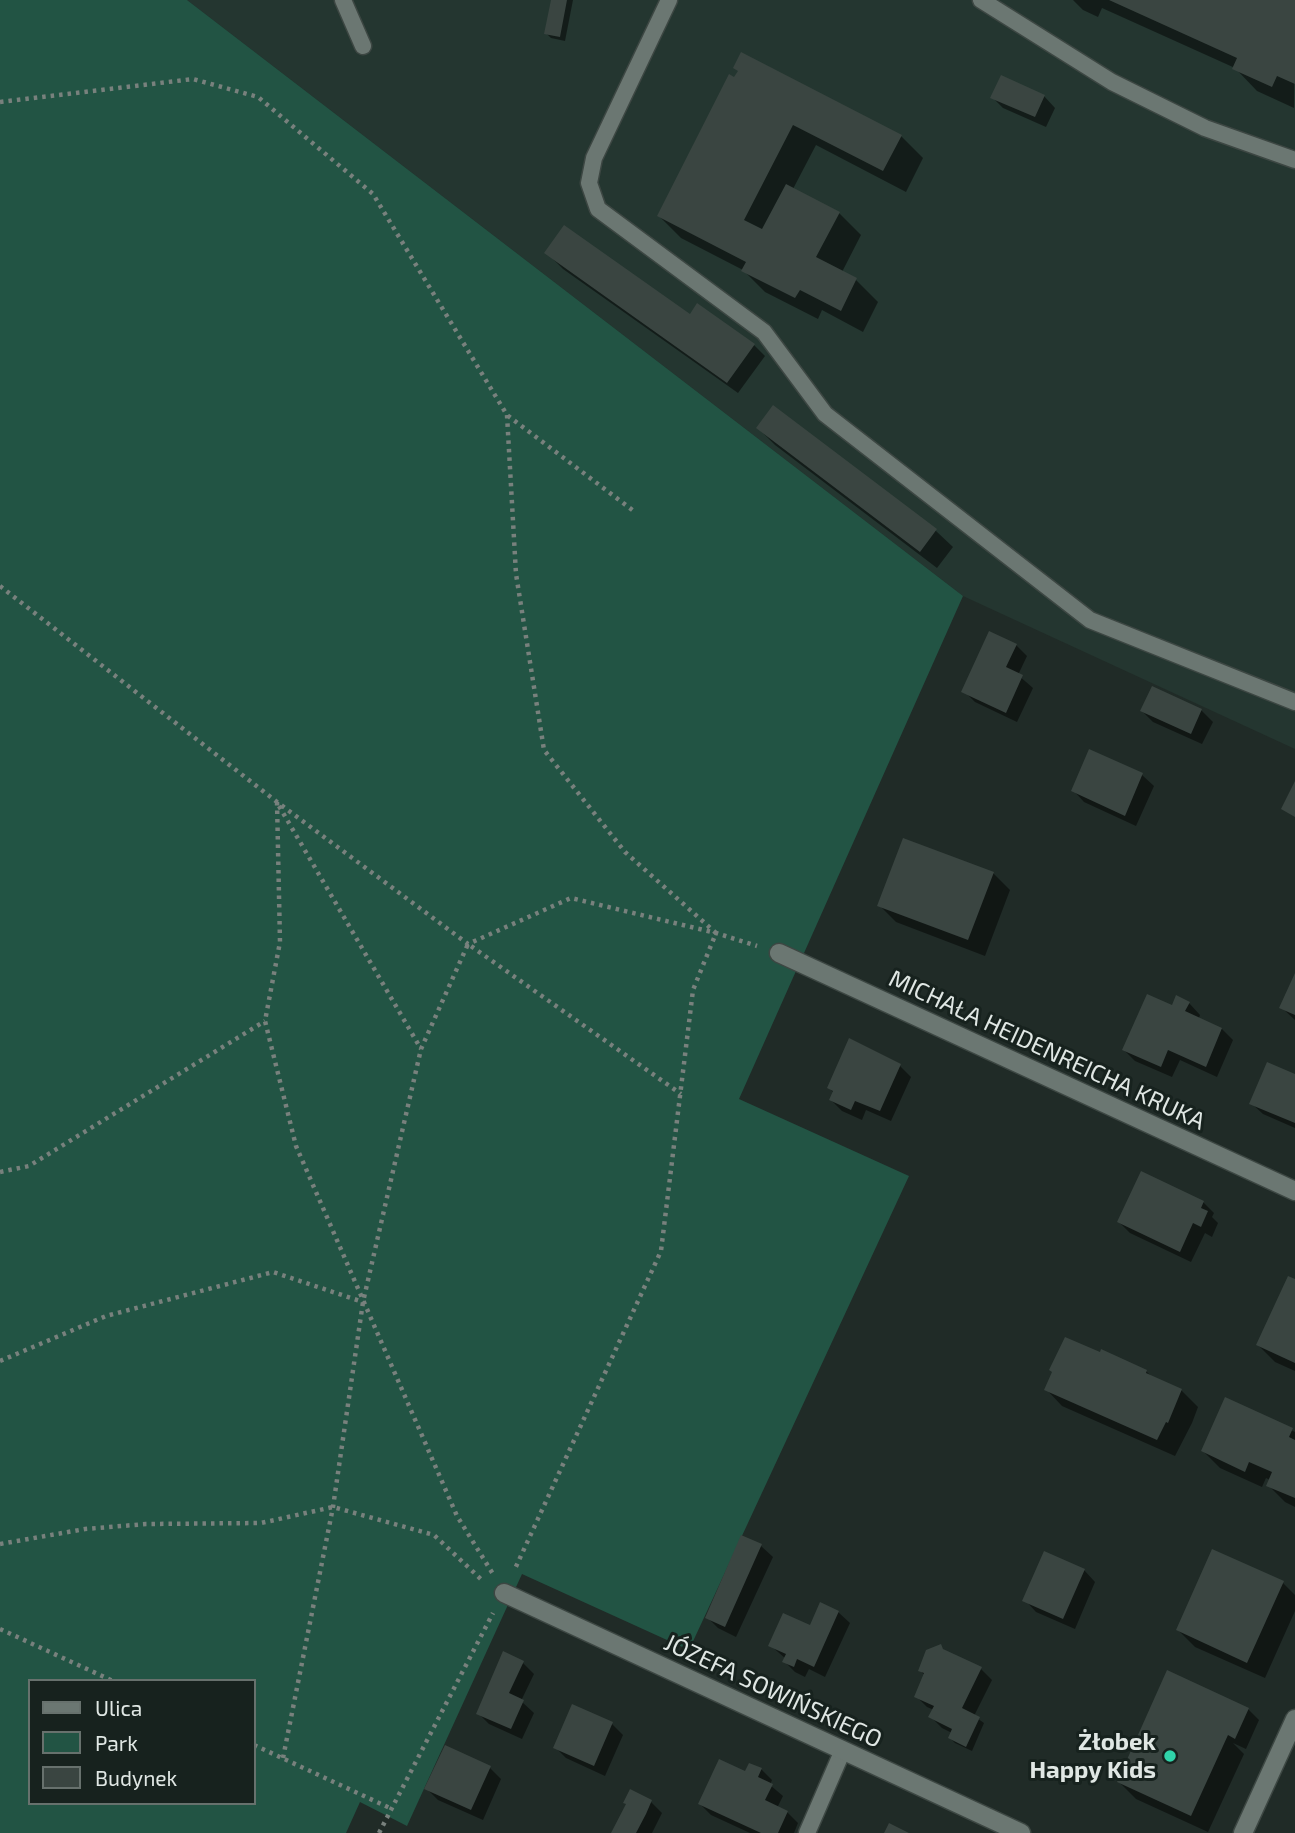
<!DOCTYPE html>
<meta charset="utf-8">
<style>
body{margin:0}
#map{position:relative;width:1295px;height:1833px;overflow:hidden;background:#202b27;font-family:"Exo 2",sans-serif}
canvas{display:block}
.legend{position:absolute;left:28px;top:1679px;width:228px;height:126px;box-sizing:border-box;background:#17221e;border:2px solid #67716d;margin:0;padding:9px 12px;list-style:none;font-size:21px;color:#e0e7e4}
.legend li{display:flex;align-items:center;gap:14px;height:35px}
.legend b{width:35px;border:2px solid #67716d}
</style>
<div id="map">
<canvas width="1295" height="1833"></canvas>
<ul class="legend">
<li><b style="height:9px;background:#6b7772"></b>Ulica</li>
<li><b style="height:19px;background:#225444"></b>Park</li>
<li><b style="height:19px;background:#3a4541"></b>Budynek</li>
</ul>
</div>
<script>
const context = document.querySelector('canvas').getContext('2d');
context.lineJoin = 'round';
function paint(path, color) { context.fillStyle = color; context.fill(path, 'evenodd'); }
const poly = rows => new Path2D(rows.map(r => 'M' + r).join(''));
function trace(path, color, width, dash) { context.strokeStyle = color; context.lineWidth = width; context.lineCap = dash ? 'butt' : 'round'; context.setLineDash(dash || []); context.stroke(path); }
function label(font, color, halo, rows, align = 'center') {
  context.font = font + ' "Exo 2",sans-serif'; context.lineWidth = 6; context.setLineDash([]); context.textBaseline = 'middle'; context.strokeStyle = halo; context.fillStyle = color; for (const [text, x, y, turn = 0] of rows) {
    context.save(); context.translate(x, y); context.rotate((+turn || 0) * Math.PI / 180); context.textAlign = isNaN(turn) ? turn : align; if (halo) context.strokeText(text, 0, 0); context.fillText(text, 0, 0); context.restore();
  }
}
paint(poly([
 [187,0,1295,0,1295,749,963,596]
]), '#243630');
paint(poly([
 [0,0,187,0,963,596,739,1099,909,1176,689,1650,522,1574,407,1826,360,1802,346,1833,0,1833],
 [30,1681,254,1681,254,1803,30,1803]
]), '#225444');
paint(poly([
 [552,0,573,0,565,41,551,38,546,33],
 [1073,0,1295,0,1294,108,1257,91,1235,68,1102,8,1098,17,1083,10],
 [742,54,901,136,923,158,906,192,816,145,793,189,839,213,861,235,842,272,856,280,878,302,863,332,822,310,818,319,765,292,743,270,681,238,659,216,739,72],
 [1044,96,1055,108,1046,127,1003,108,992,97],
 [547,253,754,345,765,356,738,393,563,269],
 [773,407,936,531,953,547,937,568,775,445,758,428],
 [1016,645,1027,656,1018,675,1033,688,1017,722,975,702,964,691],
 [1153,688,1201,710,1213,722,1202,744,1153,722,1142,711],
 [1090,751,1142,775,1154,786,1136,826,1084,802,1073,790],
 [993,873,1010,890,985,956,896,922,879,905],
 [1295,977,1295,1020,1281,1007],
 [1189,1003,1200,1015,1199,1018,1222,1029,1233,1040,1217,1077,1180,1060,1172,1077,1135,1061,1124,1050,1172,1008],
 [900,1066,911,1077,891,1121,866,1110,862,1120,842,1111,831,1100,834,1093,829,1088],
 [1295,1075,1295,1128,1263,1114,1251,1103],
 [1203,1202,1214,1213,1212,1217,1218,1223,1212,1237,1205,1233,1191,1262,1130,1233,1119,1222],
 [1295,1281,1295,1371,1275,1362,1258,1345],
 [1146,1371,1152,1377,1181,1390,1198,1407,1192,1423,1175,1456,1062,1406,1046,1389],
 [1226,1399,1295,1432,1295,1507,1285,1502,1268,1485,1270,1480,1266,1478,1262,1487,1220,1468,1203,1451],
 [742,1537,761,1546,773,1557,736,1637,718,1628,707,1617],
 [1084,1570,1095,1582,1075,1629,1036,1612,1025,1600],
 [1283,1583,1295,1595,1295,1611,1265,1678,1195,1647,1178,1630],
 [838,1612,850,1623,825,1677,809,1669,805,1677,795,1672,784,1661,786,1659,770,1645],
 [940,1646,947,1653,981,1669,992,1680,974,1716,984,1723,972,1751,955,1743,950,1738,952,1733,942,1728,931,1717,934,1710,927,1707,916,1696,925,1676,920,1670],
 [523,1663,534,1674,521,1701,534,1713,522,1739,489,1724,478,1713],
 [1248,1709,1259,1720,1246,1749,1233,1743,1244,1754,1208,1832,1136,1799,1119,1782],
 [612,1724,623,1735,605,1776,566,1758,555,1747],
 [490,1768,501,1779,483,1820,438,1800,427,1789],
 [761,1769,772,1780,770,1785,783,1796,777,1808,787,1812,798,1823,794,1833,750,1833,711,1815,700,1804,746,1774],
 [651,1802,662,1813,652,1833,613,1833]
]), '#0007');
paint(poly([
 [551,0,567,0,560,37,544,34],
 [1109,0,1295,0,1295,84,1277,76,1272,87,1232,69,1237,58],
 [741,52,902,135,883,171,793,125,744,220,762,229,786,184,840,212,816,257,857,278,841,311,800,290,795,298,741,271,746,262,657,216,729,74,734,77,738,71,733,68],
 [1001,75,1045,95,1035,117,990,98],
 [564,225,690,314,697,303,755,344,727,383,544,253],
 [773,405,937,529,920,552,756,428],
 [989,631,1017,644,1006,667,1023,675,1006,713,961,692],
 [1152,686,1202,709,1191,734,1140,711],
 [1089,749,1143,773,1125,816,1071,791],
 [1295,781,1295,817,1281,809],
 [903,838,994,872,968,940,877,906],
 [1295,973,1295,1015,1279,1008],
 [1147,994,1172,1005,1176,995,1190,1002,1185,1011,1222,1028,1206,1067,1168,1050,1161,1067,1122,1050],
 [849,1038,901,1064,880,1111,855,1101,851,1110,829,1100,833,1091,827,1088],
 [1267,1062,1295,1074,1295,1123,1249,1104],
 [1141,1171,1204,1201,1201,1208,1208,1211,1201,1227,1193,1223,1180,1252,1117,1222],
 [1288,1276,1295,1279,1295,1363,1256,1345],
 [1065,1337,1100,1352,1101,1349,1147,1370,1146,1373,1182,1389,1168,1423,1166,1422,1157,1440,1044,1390,1052,1372,1049,1370],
 [1225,1397,1293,1428,1289,1437,1295,1440,1295,1498,1266,1486,1272,1472,1249,1462,1245,1472,1201,1451],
 [741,1535,762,1544,725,1627,705,1618],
 [1212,1549,1284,1581,1247,1663,1176,1630],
 [1044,1551,1085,1569,1063,1619,1022,1601],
 [820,1602,839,1611,814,1667,797,1659,794,1667,782,1662,786,1654,768,1646,783,1613,810,1625],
 [941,1644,943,1649,982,1667,962,1708,980,1717,966,1747,948,1738,952,1729,928,1717,934,1706,914,1697,924,1673,918,1671,926,1650],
 [503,1651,524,1661,509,1693,524,1700,511,1729,476,1714],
 [1167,1670,1249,1708,1235,1739,1228,1735,1191,1816,1117,1782],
 [572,1704,613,1722,594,1766,553,1748],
 [445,1745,491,1766,471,1810,424,1789],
 [719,1759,745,1771,749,1763,762,1768,758,1777,773,1784,765,1800,788,1811,778,1833,761,1833,698,1804],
 [630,1789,652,1800,646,1814,636,1833,611,1833,626,1804,623,1803],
 [889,1823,909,1833,884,1833]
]), '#3a4541');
const service = poly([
 [343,0,363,46],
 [669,0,594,158,589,183,598,209,764,332,825,414,1090,620,1295,702],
 [981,0,1112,82,1205,128,1295,160],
 [807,1833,843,1750]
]);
const minor = poly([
 [779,953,1295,1191],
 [504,1593,1021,1833],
 [1243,1833,1295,1719]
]);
trace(service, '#3d4743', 19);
trace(minor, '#3d4743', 21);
trace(poly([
 [0,102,193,79,258,97,373,194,507,415,635,512],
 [507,415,516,574,544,750,625,852,716,933,693,990,661,1251,514,1571],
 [0,586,277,802,468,944,571,898,716,933,757,946],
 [277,802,280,942,265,1021,296,1146,457,1516,493,1574],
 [279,806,421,1049],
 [0,1172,29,1166,265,1021],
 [0,1361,106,1316,273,1272,363,1302],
 [0,1544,85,1529,146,1524,261,1523,333,1507,434,1535,484,1582],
 [0,1629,113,1681],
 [254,1745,392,1809],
 [283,1758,333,1507,363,1302,421,1049,468,944,681,1094],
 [379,1833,493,1613]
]), '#78817d', 4.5, [3.5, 5]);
trace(service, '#6b7772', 16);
trace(minor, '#6b7772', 18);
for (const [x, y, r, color] of [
 [1170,1756,7,"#30d4aa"]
]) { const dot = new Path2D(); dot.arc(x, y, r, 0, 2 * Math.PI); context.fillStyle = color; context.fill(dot); trace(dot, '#17221e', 2.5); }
label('24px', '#e0e7e4', '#17221e', [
 ["MICHAŁA HEIDENREICHA KRUKA",1047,1050,25],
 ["JÓZEFA SOWIŃSKIEGO",773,1691,25]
]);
label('bold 24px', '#e0e7e4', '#17221e', [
 ["Żłobek",1156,1742],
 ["Happy Kids",1156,1770]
], 'right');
</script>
